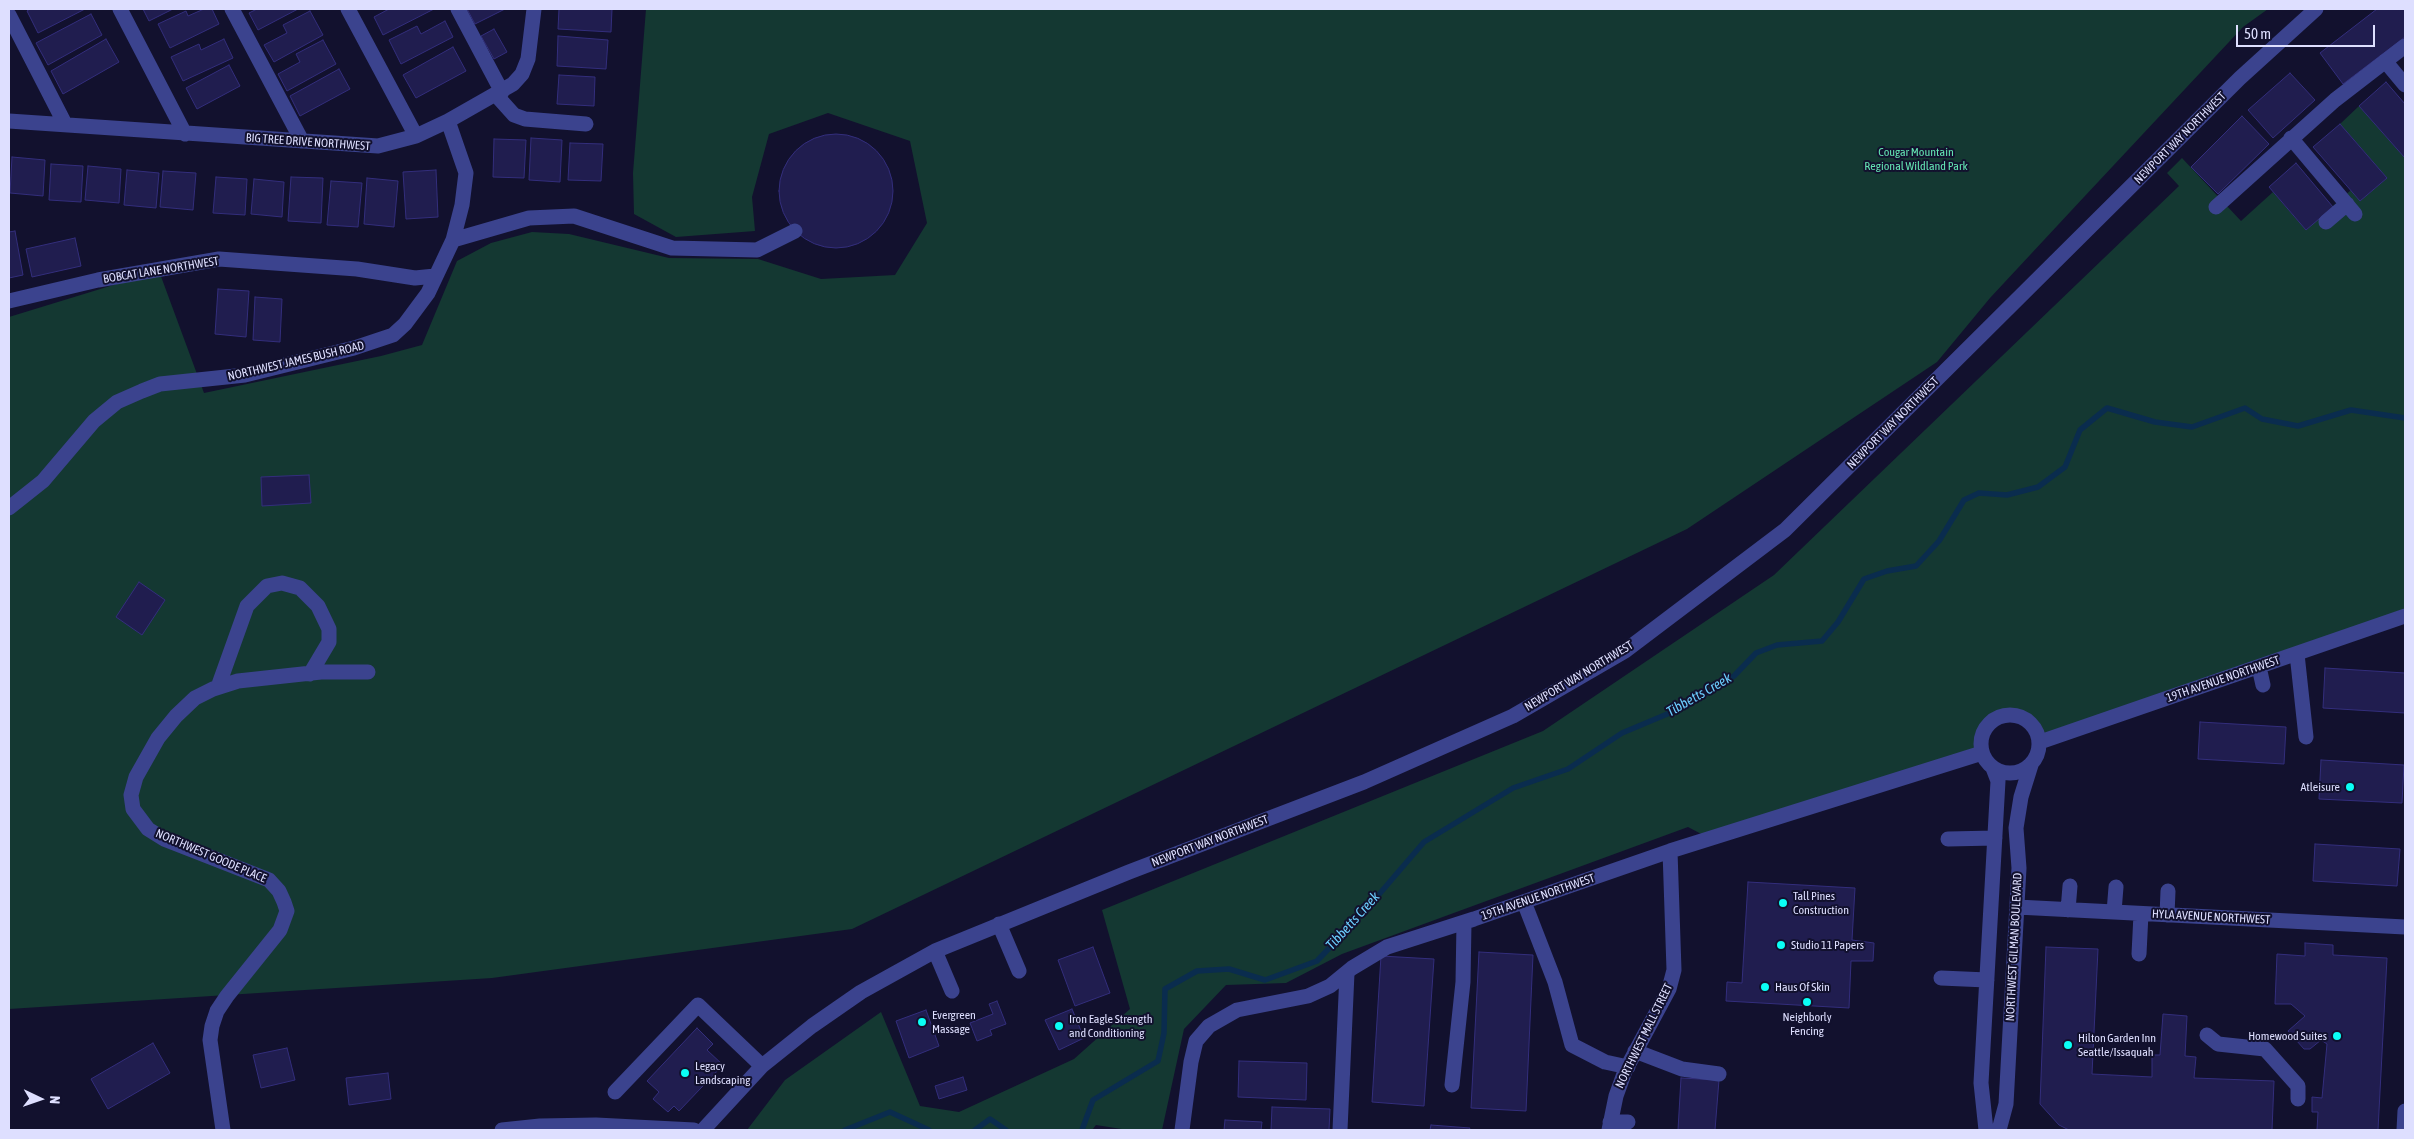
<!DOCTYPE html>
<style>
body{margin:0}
#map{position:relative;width:2414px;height:1139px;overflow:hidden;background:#12112e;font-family:"Asap Condensed",sans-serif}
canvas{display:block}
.frame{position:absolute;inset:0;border:10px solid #dedfff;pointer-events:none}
.north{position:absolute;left:15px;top:1074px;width:50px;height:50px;-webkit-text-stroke:4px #12112e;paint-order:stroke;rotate:93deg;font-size:14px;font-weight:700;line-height:20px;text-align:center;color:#dedfff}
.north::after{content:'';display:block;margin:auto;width:18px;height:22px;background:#dedfff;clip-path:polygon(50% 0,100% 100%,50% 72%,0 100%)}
.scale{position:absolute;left:2236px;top:25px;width:139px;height:22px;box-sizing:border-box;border:2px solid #dedfff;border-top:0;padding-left:6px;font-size:15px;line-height:18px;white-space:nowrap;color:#dedfff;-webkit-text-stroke:4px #12112e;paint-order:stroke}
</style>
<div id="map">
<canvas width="2414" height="1139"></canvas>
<div class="frame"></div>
<div class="north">N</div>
<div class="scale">50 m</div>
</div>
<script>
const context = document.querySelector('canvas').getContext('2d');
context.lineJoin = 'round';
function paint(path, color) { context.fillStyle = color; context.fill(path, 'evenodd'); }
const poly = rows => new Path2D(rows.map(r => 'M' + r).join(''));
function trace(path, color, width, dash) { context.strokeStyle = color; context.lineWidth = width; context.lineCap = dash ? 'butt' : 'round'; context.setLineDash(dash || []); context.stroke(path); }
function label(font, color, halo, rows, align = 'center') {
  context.font = font + ' "Asap Condensed",sans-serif'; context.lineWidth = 4; context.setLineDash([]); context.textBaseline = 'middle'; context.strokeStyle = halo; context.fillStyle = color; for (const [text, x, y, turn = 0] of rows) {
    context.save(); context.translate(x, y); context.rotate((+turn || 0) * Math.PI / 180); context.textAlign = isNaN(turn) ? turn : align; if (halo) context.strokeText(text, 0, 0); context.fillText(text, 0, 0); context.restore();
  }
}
paint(poly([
 [646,9,2268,9,2243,27,2084,197,1990,298,1937,362,1687,529,852,929,492,978,9,1009,9,317,159,271,204,393,381,356,422,345,457,261,491,243,532,232,569,234,669,258,758,259,821,279,895,275,927,223,910,141,828,113,769,134,752,197,755,231,676,237,634,214,633,173],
 [2359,106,2405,158,2405,616,2040,742,2035,728,2026,719,2009,714,2002,715,1991,721,1985,729,1981,747,1709,838,1688,827,1342,954,1286,983,1226,985,1184,1029,1162,1130,1128,1130,1096,1125,1092,1130,747,1130,785,1080,881,1012,920,1106,959,1112,1074,1059,1130,1009,1102,910,1543,731,1774,575,2179,186,2167,173,2182,158,2241,221,2273,192,2306,230,2351,190,2360,201,2387,178,2340,124]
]), '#143832');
trace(poly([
 [845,1130,890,1112,929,1130],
 [975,1130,990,1119,1006,1130],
 [1082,1130,1093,1100,1158,1061,1164,1033,1165,989,1197,971,1229,969,1265,980,1317,961,1369,906,1424,842,1513,788,1568,769,1622,733,1684,707,1734,676,1756,653,1777,645,1822,641,1838,622,1864,579,1887,571,1916,566,1939,541,1964,500,1979,493,2007,495,2038,487,2065,467,2080,430,2107,408,2155,422,2192,427,2245,408,2262,419,2298,426,2351,410,2405,418]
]), '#0a2c4e', 5.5);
const building = poly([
 [30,9,85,9,38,33,27,11,30,9],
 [143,9,173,9,149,21,143,9],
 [204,9,212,9,219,24,170,48,158,24,186,11,188,16,204,9],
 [257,9,298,9,258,30,249,13,257,9],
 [389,9,434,9,383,35,374,17,389,9],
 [467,9,505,9,475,24,467,9],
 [559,9,612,9,611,32,558,29,559,9],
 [2377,9,2405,9,2405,37,2343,84,2320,53,2377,9],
 [310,11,323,35,274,62,264,45,287,33,283,25,310,11],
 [91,14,102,35,48,65,36,43,91,14],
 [445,21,453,37,401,64,389,40,417,26,421,34,445,21],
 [494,29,507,52,494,59,481,36,494,29],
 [558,36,608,40,606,69,557,66,558,36],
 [106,39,119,62,63,94,51,71,106,39],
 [224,39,233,58,183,81,171,57,199,44,201,50,224,39],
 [323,40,336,64,287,91,278,74,300,62,296,54,323,40],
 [453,47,466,71,416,98,403,75,453,47],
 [229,65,240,86,197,109,186,88,229,65],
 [339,69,350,89,300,116,290,96,339,69],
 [2290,73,2315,100,2273,138,2248,110,2290,73],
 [559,75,595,77,594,106,557,104,559,75],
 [2386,82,2405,104,2405,158,2359,106,2386,82],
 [2242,116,2269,144,2218,194,2191,167,2242,116],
 [2340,124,2387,178,2360,201,2313,147,2340,124],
 '779 191a57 57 0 1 1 114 0a57 57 0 1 1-114 0Z',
 [531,138,562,140,560,182,529,180,531,138],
 [494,139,526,140,524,178,493,177,494,139],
 [570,143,603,144,601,181,568,180,570,143],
 [12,157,45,160,43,196,10,193,12,157],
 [2296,163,2333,207,2306,230,2269,187,2296,163],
 [51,164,83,166,81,202,49,200,51,164],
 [88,166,121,169,119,203,85,200,88,166],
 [127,170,159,173,156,208,124,205,127,170],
 [436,170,438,217,406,219,403,172,436,170],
 [163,171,196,173,193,210,160,207,163,171],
 [216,177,247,179,245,215,213,213,216,177],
 [291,177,323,178,321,223,288,221,291,177],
 [367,178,398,181,394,227,364,224,367,178],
 [254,179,284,182,282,217,251,214,254,179],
 [331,181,362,183,358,227,327,225,331,181],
 [15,231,23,275,9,278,9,232,15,231],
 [75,238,81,266,32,277,26,249,75,238],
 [218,289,249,291,246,337,215,334,218,289],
 [255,297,282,299,280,342,253,340,255,297],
 [309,475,311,503,262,506,261,477,309,475],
 [139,582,165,600,142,635,116,617,139,582],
 [2325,668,2405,673,2405,713,2323,708,2325,668],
 [2200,722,2286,727,2284,764,2198,759,2200,722],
 [2321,760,2404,765,2402,803,2319,799,2321,760],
 [2315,844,2400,849,2397,886,2313,881,2315,844],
 [1748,882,1855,888,1852,940,1874,943,1873,961,1851,961,1849,1008,1726,1001,1727,982,1742,983,1748,882],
 [2305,943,2333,945,2333,955,2387,958,2378,1130,2317,1130,2318,1112,2312,1112,2312,1097,2322,1098,2327,1044,2321,1040,2310,1049,2304,1049,2288,1031,2305,1016,2291,1004,2275,1004,2277,954,2305,956,2305,943],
 [1093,947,1110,993,1075,1006,1058,960,1093,947],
 [2046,947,2098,949,2092,1074,2152,1077,2152,1055,2160,1055,2163,1014,2187,1016,2185,1056,2196,1057,2194,1078,2274,1081,2272,1130,2069,1130,2059,1125,2040,1104,2046,947],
 [1479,952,1533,955,1526,1111,1471,1108,1479,952],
 [1381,956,1434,959,1424,1106,1372,1102,1381,956],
 [997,1001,1006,1024,990,1030,992,1035,977,1041,970,1023,993,1014,989,1004,997,1001],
 [1072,1009,1084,1038,1059,1050,1045,1020,1072,1009],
 [926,1010,939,1046,909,1058,896,1021,926,1010],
 [697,1028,713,1044,707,1050,723,1065,679,1111,674,1106,668,1112,653,1099,659,1092,647,1081,697,1028],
 [153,1043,170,1073,108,1109,91,1079,153,1043],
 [287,1048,295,1080,261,1088,253,1055,287,1048],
 [1239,1061,1307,1063,1306,1100,1238,1097,1239,1061],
 [388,1073,391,1099,349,1105,346,1078,388,1073],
 [963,1077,967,1090,939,1099,935,1086,963,1077],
 [1681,1078,1719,1080,1715,1130,1678,1130,1681,1078],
 [1272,1107,1330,1109,1329,1130,1271,1130,1272,1107],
 [1225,1120,1262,1122,1261,1130,1224,1130,1225,1120],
 [1431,1125,1470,1128,1469,1130,1430,1130,1431,1125]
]);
paint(building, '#201d4f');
trace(building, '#332e7c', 1);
trace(poly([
 [120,9,185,134],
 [232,9,302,141],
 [348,9,416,136],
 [458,9,502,92],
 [9,15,65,124],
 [2385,61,2405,85],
 [496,95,514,115,525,119,586,124],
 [9,121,378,146,416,136,448,121,513,84,522,74,528,59,534,9],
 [2291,138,2355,214],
 [2216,207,2335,100,2405,46],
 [2326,222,2347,204],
 [453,240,529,218,574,216,672,248,757,250,795,231],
 [9,301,98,280,219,259,357,269,415,278,435,276],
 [9,508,43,481,94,421,117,402,142,391,160,384,245,375,354,348,393,335,405,324,428,293,453,240,462,205,466,173,448,121],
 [2297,654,2306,737],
 [2259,667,2263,685],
 [218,687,247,606,267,586,282,583,300,588,318,606,329,629,329,642,310,674],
 '1981 744a29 29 0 1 1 58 0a29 29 0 1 1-58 0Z',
 [2040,742,2405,616],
 [1948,839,1995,838],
 [1524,902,1555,982,1572,1045,1605,1062,1628,1067],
 [2017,907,2405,927],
 [2068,910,2070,886],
 [2114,912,2116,887],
 [2167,915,2168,891],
 [999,924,1019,971],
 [935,951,952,991],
 [2139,954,2141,914],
 [1941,978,1987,980],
 [2207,1035,2218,1044,2265,1049,2298,1086,2298,1099],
 [1635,1051,1682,1069,1719,1074],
 [1452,1085,1463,982,1464,923],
 [615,1092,698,1005,762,1066],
 [1610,1122,1628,1122],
 [223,1130,210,1040,212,1026,217,1011,227,996,280,930,287,911,284,902,279,891,269,880,164,839,148,829,133,809,131,795,136,777,158,738,176,716,195,698,213,689,238,681,321,672,368,672],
 [502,1130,540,1126,596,1125,694,1130],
 [703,1130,762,1066,812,1026,861,992,935,951,1129,872,1364,782,1513,716,1625,651,1785,530,2240,78,2316,9],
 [1182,1130,1191,1062,1196,1041,1209,1026,1237,1010,1308,996,1330,986,1352,968,1387,947,1474,919,1670,851,1982,753],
 [1340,1130,1347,973],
 [1609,1130,1616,1096,1625,1071,1669,989,1674,970,1670,851],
 [1986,1130,1981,1083,1998,781,1993,768],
 [1999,1130,2006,1104,2019,868,2016,828,2021,797,2031,765],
 [2404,1130,2405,1111]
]), '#3b438e', 15);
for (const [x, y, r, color] of [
 [2350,787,5,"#0afff6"],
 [1783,903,5,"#0afff6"],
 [1781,945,5,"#0afff6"],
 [1765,987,5,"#0afff6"],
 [1807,1002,5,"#0afff6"],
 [922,1022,5,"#0afff6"],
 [1059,1026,5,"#0afff6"],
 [2337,1036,5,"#0afff6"],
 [2068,1045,5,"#0afff6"],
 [685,1073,5,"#0afff6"]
]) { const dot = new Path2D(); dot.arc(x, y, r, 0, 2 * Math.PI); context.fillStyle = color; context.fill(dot); trace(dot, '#12112e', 2); }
label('12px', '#dedfff', '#12112e', [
 ["NEWPORT WAY NORTHWEST",2180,138,-45],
 ["BIG TREE DRIVE NORTHWEST",308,142,4],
 ["BOBCAT LANE NORTHWEST",161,270,-9],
 ["NORTHWEST JAMES BUSH ROAD",296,361,-13],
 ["NEWPORT WAY NORTHWEST",1893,423,-45],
 ["NEWPORT WAY NORTHWEST",1579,676,-31],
 ["19TH AVENUE NORTHWEST",2223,679,-19],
 ["NEWPORT WAY NORTHWEST",1210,841,-21],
 ["NORTHWEST GOODE PLACE",211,856,23],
 ["19TH AVENUE NORTHWEST",1538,897,-19],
 ["HYLA AVENUE NORTHWEST",2211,917,3],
 ["NORTHWEST GILMAN BOULEVARD",2014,947,-87],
 ["NORTHWEST MALL STREET",1644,1036,-64]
]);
label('12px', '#64e5b3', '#12112e', [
 ["Cougar Mountain",1916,152],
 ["Regional Wildland Park",1916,166]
]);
label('12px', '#dedfff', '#12112e', [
 ["Atleisure",2340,787,"right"],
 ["Tall Pines",1793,896],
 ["Construction",1793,910],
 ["Studio 11 Papers",1791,945],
 ["Haus Of Skin",1775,987],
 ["Evergreen",932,1015],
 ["Massage",932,1029],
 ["Neighborly",1807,1017,"center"],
 ["Fencing",1807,1031,"center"],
 ["Iron Eagle Strength",1069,1019],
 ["and Conditioning",1069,1033],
 ["Homewood Suites",2327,1036,"right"],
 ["Hilton Garden Inn",2078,1038],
 ["Seattle/Issaquah",2078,1052],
 ["Legacy",695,1066],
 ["Landscaping",695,1080]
], 'left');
label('italic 14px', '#6ccfff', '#12112e', [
 ["Tibbetts Creek",1699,695,-30],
 ["Tibbetts Creek",1353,921,-48]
]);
</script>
